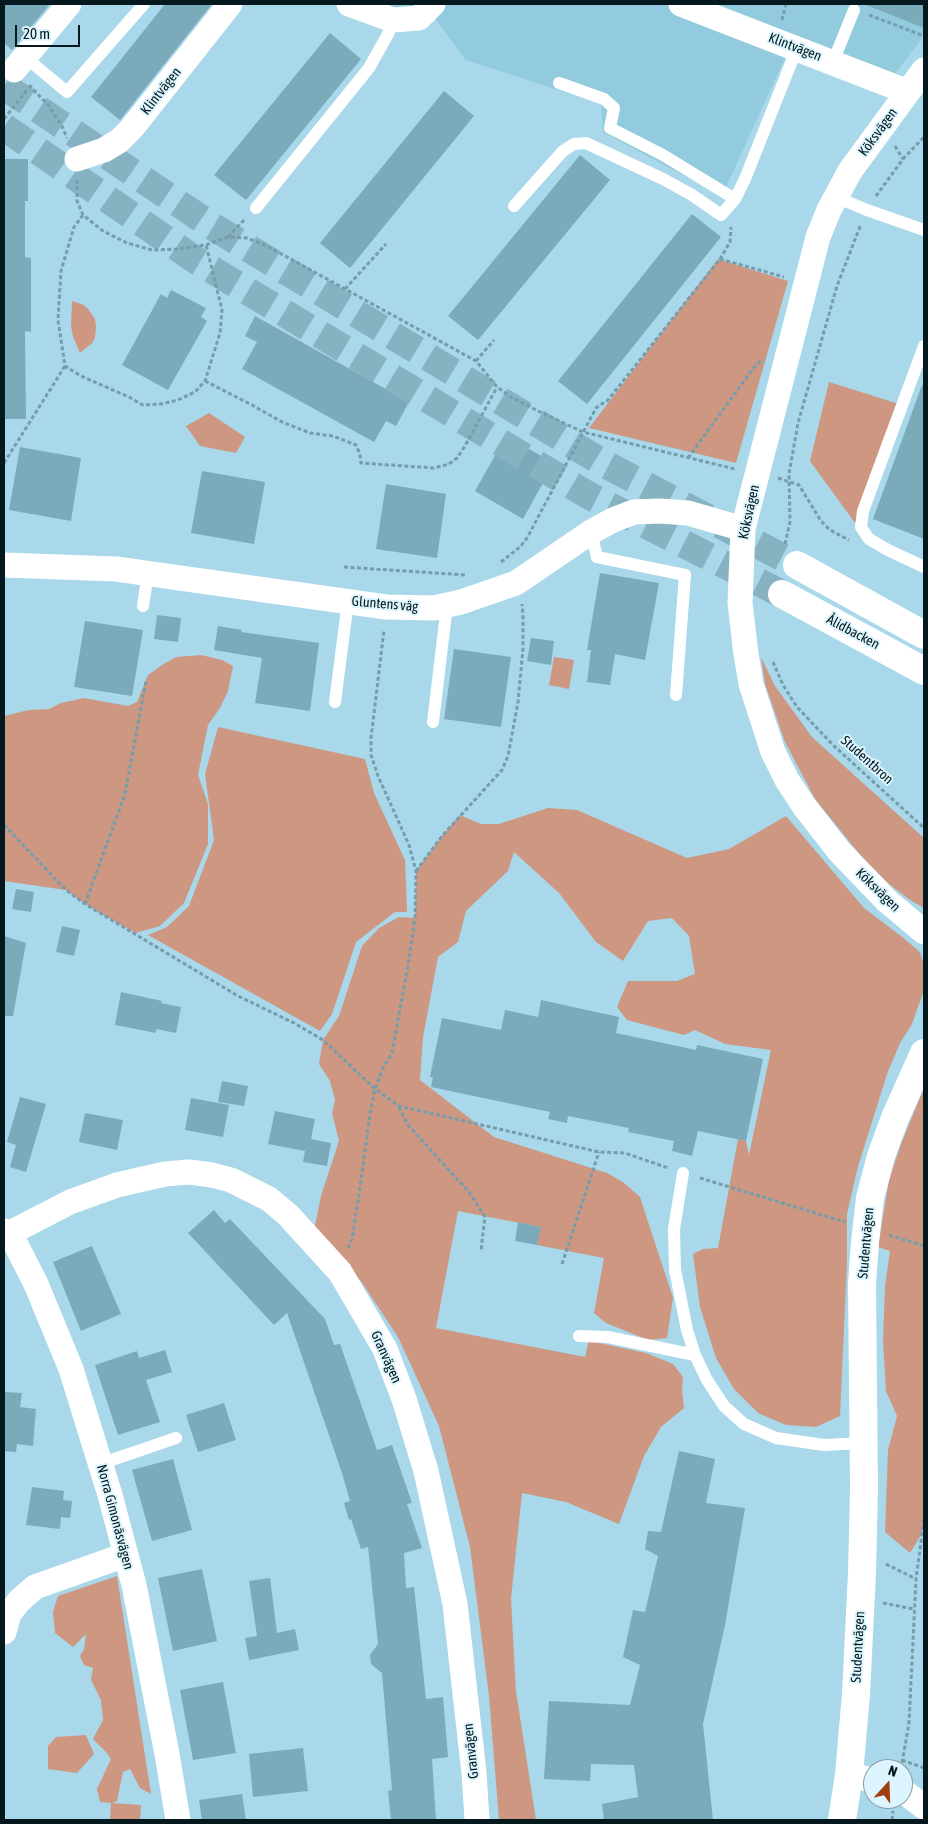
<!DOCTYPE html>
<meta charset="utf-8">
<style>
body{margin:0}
#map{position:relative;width:928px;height:1824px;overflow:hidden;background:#a8d8ea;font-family:"Asap Condensed",sans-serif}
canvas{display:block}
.frame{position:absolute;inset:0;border:5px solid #05181e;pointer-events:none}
.north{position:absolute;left:863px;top:1759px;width:50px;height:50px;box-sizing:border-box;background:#ddf5fe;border:1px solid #879da4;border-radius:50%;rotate:20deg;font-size:14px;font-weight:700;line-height:20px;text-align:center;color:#05181e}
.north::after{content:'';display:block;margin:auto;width:18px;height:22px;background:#a23e0b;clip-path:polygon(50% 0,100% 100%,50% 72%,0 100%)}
.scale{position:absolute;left:15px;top:25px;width:65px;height:22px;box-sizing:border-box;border:2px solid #05181e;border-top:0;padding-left:6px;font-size:15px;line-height:18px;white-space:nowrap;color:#05181e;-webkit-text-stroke:4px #ddf5fe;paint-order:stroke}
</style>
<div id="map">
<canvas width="928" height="1824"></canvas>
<div class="frame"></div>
<div class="north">N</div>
<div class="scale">20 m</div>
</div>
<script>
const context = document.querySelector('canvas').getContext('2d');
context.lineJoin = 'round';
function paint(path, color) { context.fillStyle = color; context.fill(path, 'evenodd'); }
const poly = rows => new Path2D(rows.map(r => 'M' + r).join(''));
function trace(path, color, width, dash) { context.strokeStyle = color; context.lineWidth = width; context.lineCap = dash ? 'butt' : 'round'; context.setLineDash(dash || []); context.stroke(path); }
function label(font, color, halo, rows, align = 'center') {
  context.font = font + ' "Asap Condensed",sans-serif'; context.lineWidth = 4; context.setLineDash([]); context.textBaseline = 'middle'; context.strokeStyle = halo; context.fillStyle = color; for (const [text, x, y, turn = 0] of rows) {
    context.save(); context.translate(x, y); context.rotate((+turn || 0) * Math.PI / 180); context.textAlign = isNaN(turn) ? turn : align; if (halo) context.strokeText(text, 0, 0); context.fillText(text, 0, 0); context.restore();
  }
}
paint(poly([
 [379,4,924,4,924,36,883,89,785,58,722,196,603,132,601,104,466,60,433,16]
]), '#92cbde');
paint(poly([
 [718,259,788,281,736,463,589,428],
 [72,301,84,305,88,309,95,319,96,326,95,338,92,343,80,353,73,337,71,326],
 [829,382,899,404,855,523,810,461],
 [209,413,245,437,236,453,200,446,186,426],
 [201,655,222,660,233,666,228,691,220,708,208,725,198,775,208,804,208,844,184,903,160,926,135,933,85,904,66,890,4,881,4,716,29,710,49,709,61,703,84,698,128,706,137,702,148,675,162,665,176,657],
 [554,657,574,660,569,689,549,685],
 [761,657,775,686,812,737,924,838,924,908,910,900,889,884,861,856,815,799,785,742,765,684],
 [218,727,365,759,374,793,405,860,407,912,395,912,356,942,332,1014,320,1031,148,935,167,927,189,906,214,840,205,774],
 [548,808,577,810,687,858,729,849,786,816,864,908,901,936,920,952,924,966,924,990,912,1024,900,1043,887,1074,857,1170,847,1214,847,1263,840,1416,816,1427,786,1425,758,1413,734,1389,716,1358,700,1307,693,1254,703,1249,718,1248,738,1139,746,1141,749,1155,771,1050,725,1044,695,1030,684,1035,627,1020,617,1007,628,981,677,981,695,974,689,936,672,918,648,921,623,961,596,942,559,893,514,852,508,871,466,911,458,942,438,957,423,1037,420,1080,494,1137,607,1173,623,1182,640,1197,673,1298,667,1338,648,1340,606,1323,594,1313,604,1258,537,1245,540,1227,458,1211,436,1328,585,1357,590,1336,595,1342,646,1353,673,1364,683,1377,682,1391,684,1408,661,1427,644,1456,619,1524,566,1502,522,1493,511,1599,516,1691,536,1820,499,1820,489,1696,470,1547,439,1426,398,1337,361,1281,312,1240,321,1196,339,1141,332,1113,335,1100,330,1081,319,1064,323,1040,339,1016,362,946,379,928,399,917,415,918,416,871,442,836,460,815,481,824,499,824],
 [924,1088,924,1519,921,1535,910,1553,885,1532,888,1450,897,1416,886,1391,883,1342,885,1286,890,1251,878,1247,889,1180,901,1144],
 [117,1576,151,1794,140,1788,130,1769,123,1772,117,1801,112,1803,141,1805,140,1820,110,1820,111,1803,100,1802,97,1789,111,1759,106,1752,93,1739,103,1720,101,1700,91,1680,93,1668,84,1665,80,1656,84,1649,86,1634,73,1647,55,1633,53,1612,58,1596],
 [86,1735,94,1754,77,1773,48,1769,48,1746,56,1737]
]), '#ce9782');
paint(poly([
 [4,4,50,4,12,50,4,43],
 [165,4,212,4,120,120,91,97],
 [867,4,924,4,924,28,866,5],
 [330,33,361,59,246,200,214,175],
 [444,91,474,116,350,268,320,243],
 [580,155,610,180,478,340,448,316],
 [4,159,28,159,28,201,25,201,25,257,31,258,31,332,25,331,26,419,4,419],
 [692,214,721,237,587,404,558,381],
 [171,290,206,308,201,317,207,321,168,390,122,365,161,294,167,298],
 [255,316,409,402,396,426,386,421,374,442,242,369,257,342,245,336],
 [922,385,924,385,924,539,873,519],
 [506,436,554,463,523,519,475,491],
 [20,447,81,458,71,521,9,510],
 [202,471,265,482,254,544,191,533],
 [386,484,446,494,437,558,376,549],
 [600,573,659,583,645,660,615,654,610,685,587,682,591,650,587,650],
 [157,615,181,618,178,642,154,639],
 [85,621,143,630,132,696,74,687],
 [218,626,242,630,241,632,319,643,310,711,255,703,262,658,214,650],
 [531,638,554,641,551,665,527,661],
 [454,649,511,657,501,727,444,719],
 [16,889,34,892,31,912,12,909],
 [62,926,80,930,74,956,56,952],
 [4,936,26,943,13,1016,4,1016],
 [121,992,162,1001,161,1003,181,1007,176,1033,156,1029,156,1033,115,1025],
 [541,1000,619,1017,616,1033,696,1050,697,1045,763,1059,746,1141,698,1131,692,1156,672,1151,674,1141,628,1132,629,1128,568,1116,567,1123,548,1119,550,1112,431,1087,433,1077,430,1077,442,1018,501,1030,505,1010,538,1017],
 [222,1081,248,1086,244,1106,218,1102],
 [20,1097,46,1104,26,1172,10,1167,16,1145,7,1142],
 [191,1098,229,1105,223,1137,185,1130],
 [275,1111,315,1119,311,1139,331,1143,327,1166,303,1162,305,1151,268,1144],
 [85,1113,123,1120,117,1150,79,1142],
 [214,1210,225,1223,230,1219,325,1319,334,1345,340,1344,377,1450,392,1445,412,1503,407,1504,422,1548,404,1553,406,1588,414,1587,426,1699,443,1697,448,1757,432,1759,436,1820,391,1820,388,1791,392,1790,382,1673,371,1664,370,1655,378,1644,368,1547,361,1549,351,1519,349,1520,344,1503,350,1501,342,1473,287,1313,274,1325,188,1233],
 [518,1222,541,1227,537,1245,515,1241],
 [92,1246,121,1314,81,1331,53,1262],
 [165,1350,172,1372,146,1380,160,1422,118,1435,95,1365,137,1351,139,1358],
 [4,1392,22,1393,20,1407,36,1409,33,1446,17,1444,16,1452,4,1451],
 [224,1403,236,1440,198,1452,186,1415],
 [679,1451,715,1459,706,1503,745,1508,725,1625,703,1724,713,1820,604,1820,602,1804,638,1797,634,1765,591,1764,590,1781,544,1779,549,1701,630,1705,640,1665,623,1657,633,1610,645,1612,658,1556,645,1549,648,1531,661,1532],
 [173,1459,192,1530,152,1541,132,1470],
 [32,1487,64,1491,63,1500,72,1501,70,1518,61,1517,60,1529,26,1525],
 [202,1569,217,1641,173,1651,158,1578],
 [270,1578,277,1633,295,1629,299,1650,249,1660,245,1638,257,1636,249,1581],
 [223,1682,236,1753,193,1760,180,1690],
 [303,1748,308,1791,253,1797,249,1754],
 [242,1794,246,1820,202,1820,199,1800]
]), '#7baabb');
trace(poly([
 [4,86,212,226,603,463,797,565],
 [4,127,194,259,588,495,782,594]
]), '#87b2c1', 28, [28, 14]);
trace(poly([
 [869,15,924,36],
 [782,20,786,4],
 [29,85,48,105,62,126,67,138],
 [4,119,27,90],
 [895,146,903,159],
 [77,180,77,201,83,215,103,231,127,243,152,250,178,249,206,245,228,237,247,238,267,246,476,361,497,387,511,397,538,411,583,432,735,469],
 [876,196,903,159,924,137],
 [83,215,74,227,61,271,58,320,65,366,81,376,129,397,143,405,161,404,178,400,195,392,205,381,220,333,222,310,206,245],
 [228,237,245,219],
 [720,259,784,277],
 [345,289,386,244],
 [476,361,494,340],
 [205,381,252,405,282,422,310,433,333,436,356,445,360,454,361,463,434,468,449,464,457,458,465,446,497,387],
 [688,458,752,370,762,359],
 [4,463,65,366],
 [778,478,799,485,821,521,830,530,849,540],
 [785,544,790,522,789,474,798,423,837,286,861,224],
 [501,562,520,547,527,538,596,408,608,400,720,259,730,242,731,227],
 [344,567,466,575],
 [773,662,783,685,797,707,833,745,924,828],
 [4,825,66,890,85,904,238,996,294,1023,323,1040,375,1089,399,1106,599,1152,625,1153,668,1168],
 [416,871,442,836,502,770,508,756,518,702,523,649,523,615,522,604],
 [85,904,125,794,146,681],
 [399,1107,408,1125,469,1192,485,1217,481,1250],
 [700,1178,845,1222],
 [889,1235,924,1246],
 [348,1248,352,1239,361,1181,370,1114,375,1089,384,1066,392,1053,409,960,415,918,416,871,409,845,378,776,371,755,371,738,384,630],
 [562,1264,599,1152],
 [886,1564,916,1579],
 [883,1603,914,1609],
 [902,1760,924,1768],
 [901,1769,909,1723,916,1579,924,1519],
 [892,1820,893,1811]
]), '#769dac', 3, [4, 2.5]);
trace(poly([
 [25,57,67,92,144,4],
 [833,62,854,10],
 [559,83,604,99,614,108,610,128,663,155,735,199],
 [836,197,867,210,924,230],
 [514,206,563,151,574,144,586,143,663,179,692,195,721,215,735,199,745,179,797,48],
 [256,208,369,68,388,34,393,20],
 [924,346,863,511,861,527,869,539,888,550,924,567],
 [591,532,597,557,685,575,676,695],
 [143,606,148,573],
 [335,702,348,601],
 [433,722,447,605],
 [683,1173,674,1229,675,1270,687,1330,695,1355,707,1380,724,1406,744,1424,776,1438,824,1445,863,1443],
 [579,1336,608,1337,695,1355],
 [100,1464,176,1438]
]), '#fff', 12);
trace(poly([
 [349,4,393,20,419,18,433,4],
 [681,4,908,92],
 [14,70,69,4],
 [924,70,850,171,829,210,818,237,743,529,740,603,746,654,751,684,773,752,787,780,804,806,839,851,887,901,924,932],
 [77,159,104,150,119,141,132,128,230,4],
 [4,565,116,569,386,607,434,608,461,602,516,583,591,532,613,520,634,512,659,511,688,513,743,529],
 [4,1231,10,1233,36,1284,71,1369,110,1495,134,1585,167,1754,178,1820],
 [10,1233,70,1202,117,1185,165,1174,189,1172,212,1175,231,1180,269,1199,288,1215,340,1272,385,1349,404,1399,426,1471,455,1604,474,1773,477,1820],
 [4,1632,9,1614,19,1601,35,1587,125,1555],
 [849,1775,873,1780],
 [903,1791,924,1807]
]), '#fff', 25);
trace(poly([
 [797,565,924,635],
 [782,594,924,671],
 [842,1820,849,1775,856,1694,862,1573,864,1488,862,1284,865,1242,870,1198,881,1156,895,1118,924,1053]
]), '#fff', 28);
label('14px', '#05181e', '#ddf5fe', [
 ["Klintvägen",795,47,21],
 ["Klintvägen",161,91,-52],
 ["Köksvägen",878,132,-54],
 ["Köksvägen",749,512,-78],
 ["Gluntens väg",385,604,5],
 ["Ålidbacken",853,632,28],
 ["Studentbron",867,760,42],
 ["Köksvägen",878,890,44],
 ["Studentvägen",866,1243,-85],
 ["Granvägen",386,1357,66],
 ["Norra Gimonäsvägen",115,1517,75],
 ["Studentvägen",858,1647,-87],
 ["Granvägen",471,1751,-96]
]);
</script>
